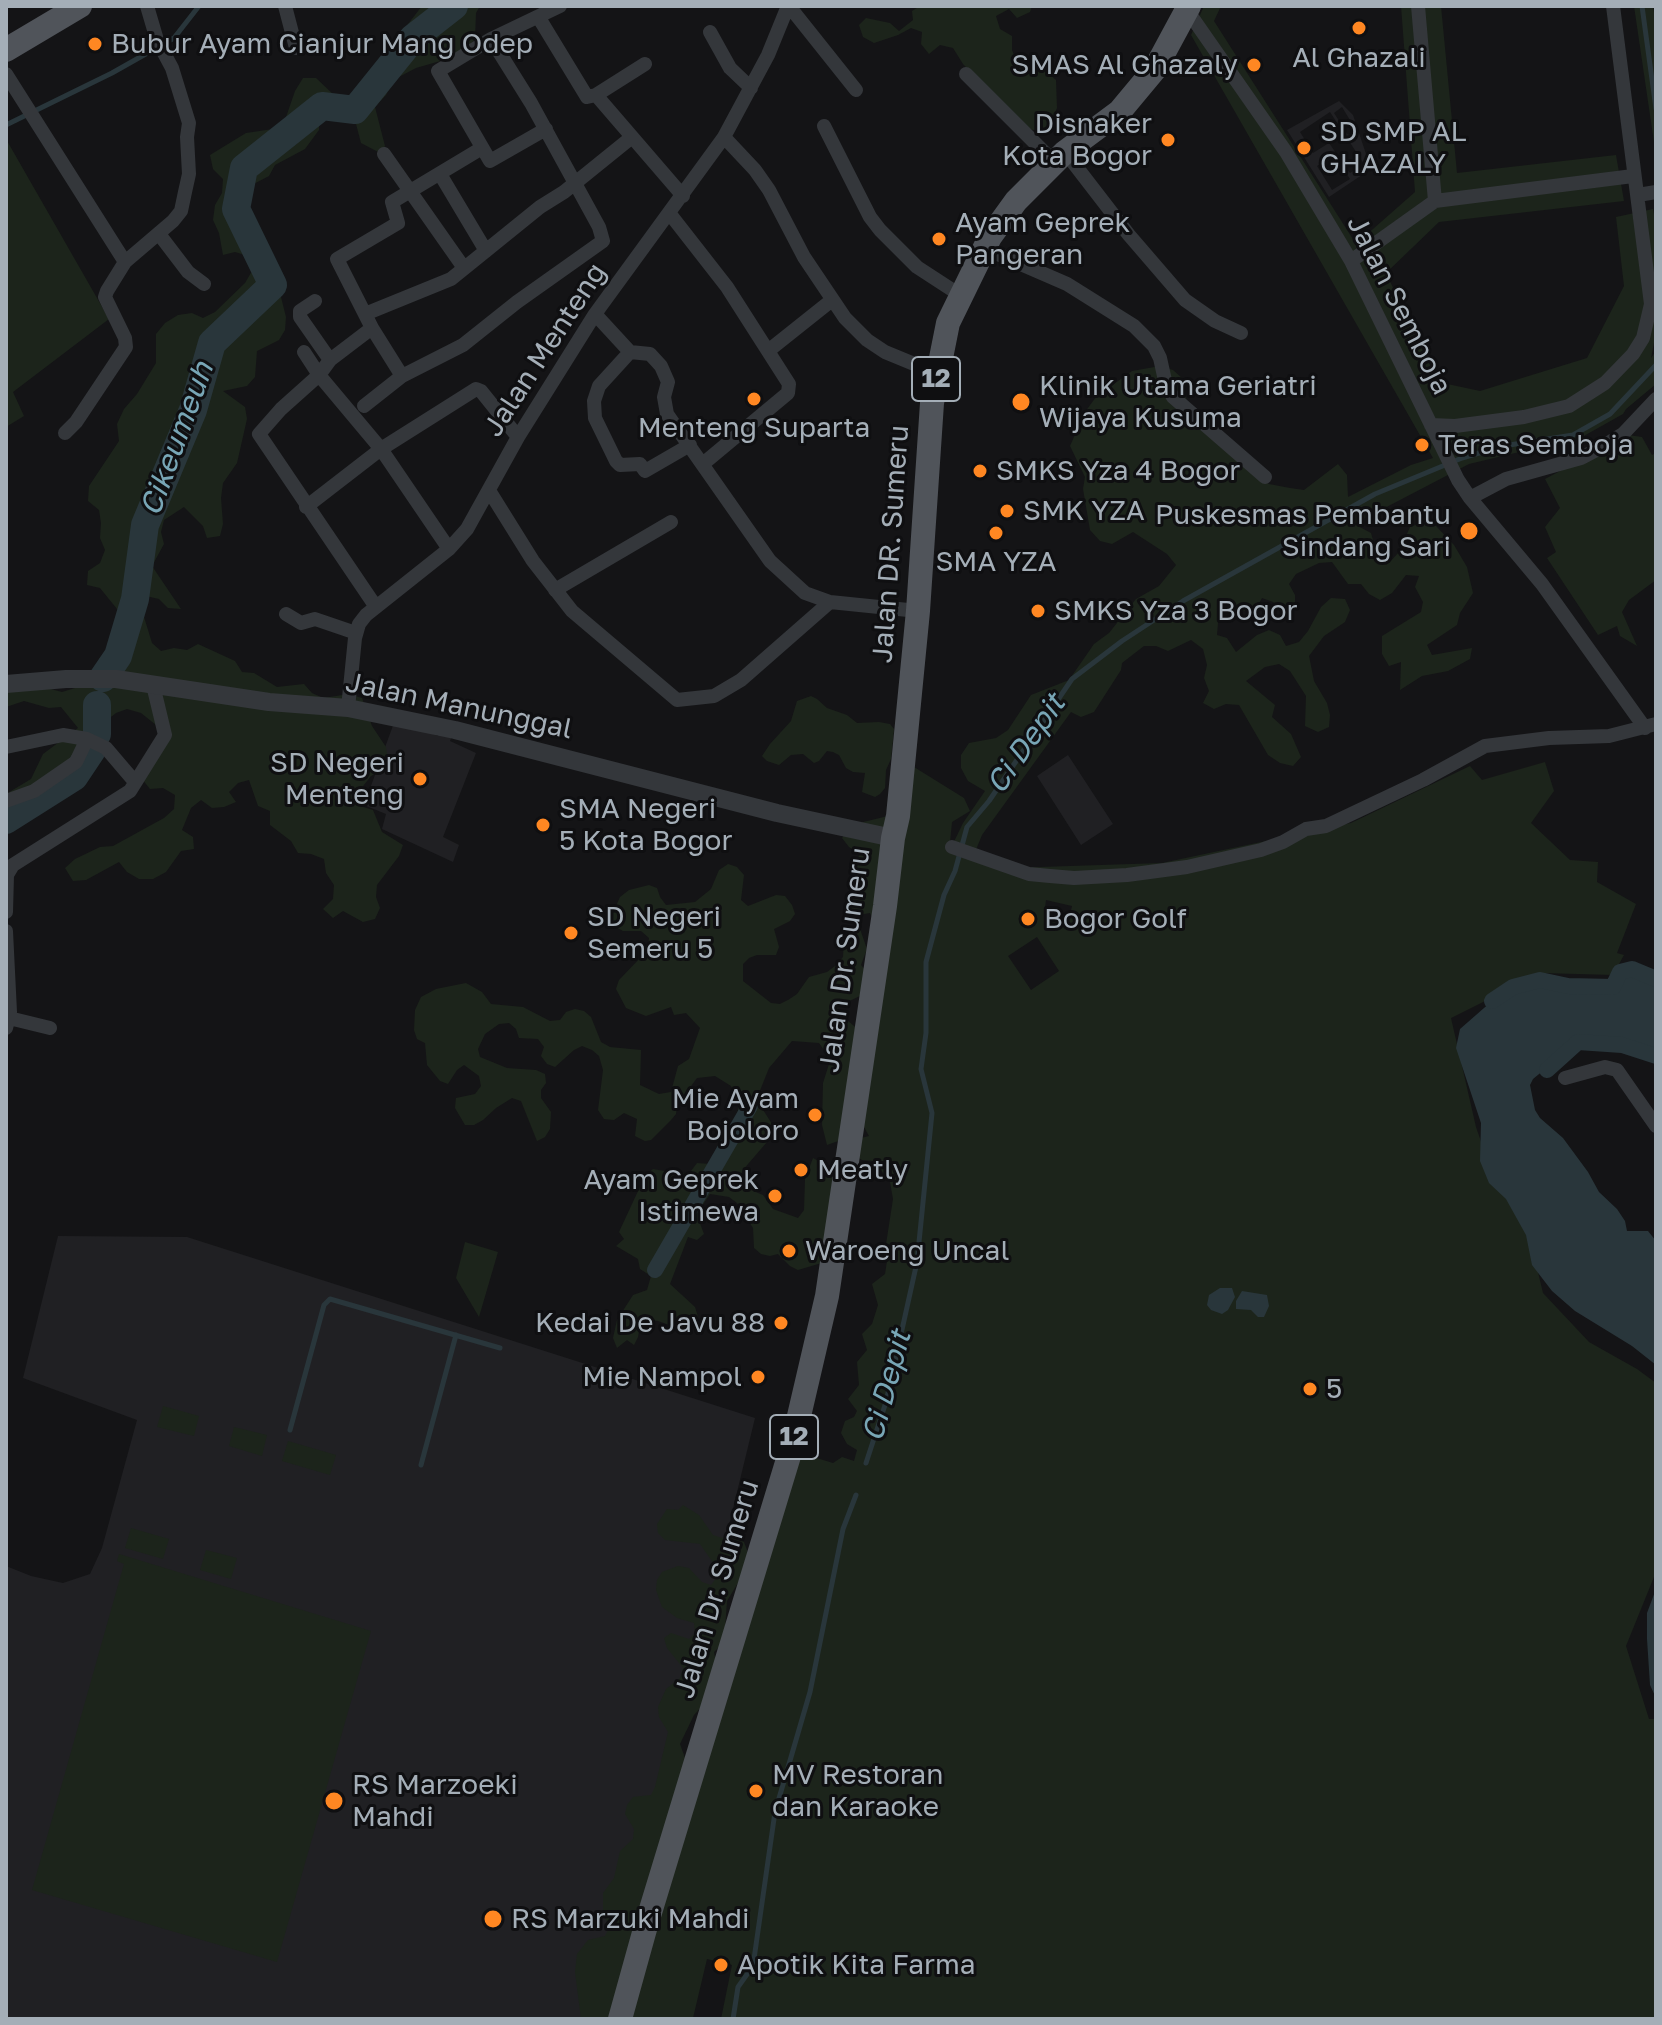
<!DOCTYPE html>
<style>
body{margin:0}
#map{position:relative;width:1662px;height:2025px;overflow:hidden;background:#141416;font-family:"Golos Text",sans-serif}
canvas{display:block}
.frame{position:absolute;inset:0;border:8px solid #a4aeb7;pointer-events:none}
</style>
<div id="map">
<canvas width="1662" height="2025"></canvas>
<div class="frame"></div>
</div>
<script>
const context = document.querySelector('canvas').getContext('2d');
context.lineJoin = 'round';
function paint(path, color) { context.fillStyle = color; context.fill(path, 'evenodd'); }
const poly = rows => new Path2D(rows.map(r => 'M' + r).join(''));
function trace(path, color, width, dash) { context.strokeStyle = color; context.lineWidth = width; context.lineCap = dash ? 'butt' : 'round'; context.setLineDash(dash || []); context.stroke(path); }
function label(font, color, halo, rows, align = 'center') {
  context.font = font + ' "Golos Text",sans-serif'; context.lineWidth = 6; context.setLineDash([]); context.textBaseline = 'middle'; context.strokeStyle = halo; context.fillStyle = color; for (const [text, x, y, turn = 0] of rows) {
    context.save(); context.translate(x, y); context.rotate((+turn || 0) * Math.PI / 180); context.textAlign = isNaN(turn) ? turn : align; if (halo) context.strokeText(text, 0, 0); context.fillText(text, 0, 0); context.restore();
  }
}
paint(poly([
 [1339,101,1353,115,1371,169,1329,197,1287,130],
 [1342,107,1356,130,1348,135,1334,113],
 [1330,112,1364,164,1350,173,1329,143,1313,153,1300,132],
 [1334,155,1350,179,1332,190,1317,166],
 [395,720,438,736,441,730,452,735,450,741,476,753,443,837,459,845,453,862,382,829,386,814,364,805],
 [1068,755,1113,824,1081,845,1037,776],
 [58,1236,187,1237,755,1418,609,2019,6,2019,6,1566,31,1576,63,1583,90,1574,102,1548,137,1420,23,1378]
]), '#202023');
paint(poly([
 [422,6,480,6,476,13,475,39,461,55,416,68,397,78,391,85,386,95,375,107,385,146,380,153,361,143,356,124,348,118,319,118,319,130,305,149,275,165,269,176,246,188,239,198,233,221,259,249,273,285,280,293,286,317,285,330,279,340,257,351,255,377,247,386,223,391,245,407,247,419,237,463,223,483,221,498,223,524,220,536,207,538,203,526,184,507,164,520,161,532,164,544,152,566,181,609,168,608,159,599,146,596,141,607,152,643,161,651,174,648,187,650,198,644,235,661,242,672,254,673,277,687,304,684,312,693,323,698,349,694,362,698,372,726,386,747,388,759,382,770,371,776,356,795,360,806,373,810,382,832,403,845,399,856,377,885,376,897,380,908,375,919,363,922,343,911,333,918,323,909,333,899,334,885,326,873,324,859,311,854,298,853,291,841,270,825,270,811,258,806,249,780,238,783,229,792,236,802,224,807,212,808,201,800,191,808,182,830,193,837,194,849,181,851,166,872,153,879,139,879,127,872,119,862,86,880,73,881,65,868,75,859,100,847,113,846,164,818,174,809,175,795,163,788,150,789,142,779,161,729,141,713,127,709,116,713,97,728,87,749,93,760,88,771,77,777,63,797,51,804,6,818,6,794,31,779,43,754,78,728,61,707,49,708,24,701,6,707,6,689,47,688,62,692,75,688,96,673,99,659,120,635,124,622,117,609,100,588,87,585,88,571,100,563,105,550,100,538,101,523,99,510,88,501,89,486,119,441,117,424,124,409,137,394,156,363,156,334,165,323,178,315,192,313,203,318,215,312,245,283,252,271,248,256,235,252,223,255,219,233,213,220,215,205,222,193,223,179,213,169,210,155,246,133,273,129,285,120,295,91,303,78,316,78,334,95,346,98,358,92,366,81,389,63,408,24],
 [920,6,1032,6,1030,12,1017,18,1009,9,996,16,1000,29,1012,36,1012,50,1017,62,1029,68,1042,68,1056,80,1057,108,1051,122,1041,131,1028,129,963,64,953,48,940,45,929,54,921,44,922,32,911,28,898,35,874,43,863,37,859,25,866,18,890,23,899,31,913,20,912,11],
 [1204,6,1221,6,1214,21,1356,244,1415,192,1401,6,1441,6,1457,173,1616,155,1624,201,1439,222,1386,273,1438,382,1480,391,1587,358,1624,286,1616,217,1653,209,1656,225,1656,333,1651,358,1656,351,1656,384,1626,409,1623,414,1582,437,1469,464,1354,524,1371,533,1378,558,1389,563,1399,552,1410,527,1423,522,1436,526,1454,545,1467,567,1473,593,1460,613,1457,625,1427,645,1432,655,1472,648,1470,659,1448,671,1422,676,1400,690,1401,662,1389,666,1382,654,1382,636,1421,612,1423,602,1415,587,1419,576,1406,575,1392,593,1380,600,1369,594,1361,584,1348,584,1332,562,1319,563,1296,574,1289,584,1295,595,1295,607,1283,611,1273,602,1262,598,1256,609,1244,611,1231,609,1219,612,1217,635,1227,638,1236,652,1257,635,1269,630,1280,635,1286,646,1299,642,1308,631,1321,607,1331,598,1345,599,1350,610,1345,622,1324,636,1309,656,1314,681,1327,703,1330,715,1329,727,1318,732,1305,726,1306,696,1290,671,1279,664,1265,667,1246,681,1275,705,1272,717,1291,734,1301,757,1293,766,1280,763,1268,755,1239,705,1226,704,1214,709,1203,703,1209,691,1204,678,1207,665,1203,649,1191,640,1168,651,1156,646,1144,646,1122,663,1121,670,1094,712,1081,717,1071,712,982,835,973,857,1009,868,1162,863,1351,823,1470,766,1482,780,1545,762,1554,791,1531,823,1570,860,1598,862,1597,882,1636,904,1617,953,1624,955,1613,975,1541,973,1451,1018,1476,1127,1496,1185,1526,1222,1543,1293,1589,1342,1637,1369,1656,1383,1656,1572,1626,1646,1649,1719,1656,1719,1656,2019,721,2019,732,1965,707,1959,693,2018,696,2019,581,2019,575,1972,577,1954,588,1940,605,1936,609,1928,603,1911,603,1893,614,1878,620,1851,633,1839,634,1829,625,1814,627,1805,633,1797,651,1795,655,1787,668,1732,659,1717,658,1707,666,1689,680,1678,683,1668,667,1648,664,1638,671,1633,689,1639,695,1633,694,1623,677,1618,662,1607,656,1590,657,1580,662,1572,678,1566,689,1568,702,1582,711,1585,717,1577,716,1567,700,1544,665,1540,658,1533,657,1524,667,1509,678,1510,683,1505,699,1515,713,1535,722,1538,730,1533,744,1542,747,1550,747,1568,727,1601,725,1629,719,1647,714,1652,717,1668,706,1702,694,1715,680,1744,685,1758,800,1453,833,1463,842,1457,854,1461,857,1450,847,1444,841,1433,845,1421,854,1417,857,1411,848,1399,859,1385,857,1362,867,1350,862,1334,872,1324,878,1305,872,1284,885,1274,887,1261,884,1257,893,1199,890,1182,874,1161,862,1160,850,1153,853,1140,869,1136,864,1127,844,1139,827,1145,822,1125,823,1083,829,1064,826,1053,819,1043,792,1041,769,1068,759,1093,758,1102,774,1127,773,1135,742,1171,741,1180,746,1188,763,1195,773,1209,798,1218,804,1210,805,1179,813,1158,839,1172,825,1262,798,1270,790,1266,778,1254,770,1256,761,1254,754,1248,753,1228,737,1203,729,1197,710,1194,700,1209,698,1218,704,1234,697,1240,688,1237,670,1284,695,1307,698,1317,685,1314,680,1322,672,1326,658,1321,641,1319,638,1337,634,1345,627,1340,617,1348,613,1338,617,1320,633,1295,647,1290,651,1276,640,1269,638,1259,616,1246,624,1239,619,1232,645,1176,653,1169,681,1174,691,1171,697,1163,710,1164,719,1143,737,1116,739,1104,731,1086,715,1076,697,1078,677,1105,676,1114,671,1120,651,1140,645,1141,635,1136,637,1119,624,1113,614,1120,604,1119,598,1110,603,1070,599,1056,592,1050,582,1046,574,1050,555,1067,547,1064,541,1056,544,1047,538,1039,519,1038,516,1029,509,1023,499,1024,485,1034,478,1049,480,1057,507,1068,536,1070,545,1074,546,1083,541,1090,541,1098,551,1112,550,1129,545,1137,537,1141,521,1101,512,1098,496,1108,483,1120,474,1125,465,1125,455,1108,456,1098,475,1094,481,1086,479,1076,464,1065,457,1070,448,1084,440,1081,427,1065,425,1043,417,1039,414,1030,415,1010,421,997,436,989,466,983,482,992,491,1004,523,1007,550,1021,560,1020,566,1012,575,1009,584,1011,591,1017,601,1042,610,1047,641,1050,640,1085,659,1094,671,1092,678,1066,689,1059,700,1028,686,1013,674,1015,671,1007,646,1016,626,1008,616,989,619,980,642,956,648,948,649,938,641,931,623,931,614,926,611,917,620,897,629,890,649,885,657,888,660,897,666,905,695,902,711,889,719,870,728,864,737,867,744,875,741,900,748,906,776,895,785,896,792,905,795,914,790,921,774,929,779,947,776,955,757,955,749,958,743,964,743,981,771,1003,780,1004,788,1000,797,994,809,977,827,972,835,966,843,957,844,937,850,929,860,929,867,949,861,965,867,972,862,995,837,1007,841,1015,860,1031,875,923,870,913,858,915,850,909,854,865,860,854,849,847,842,838,851,825,892,815,914,767,964,798,970,811,952,822,949,852,963,823,985,791,968,781,961,768,961,755,969,743,996,738,1008,730,1031,695,1069,680,1094,644,1109,633,1136,599,1159,586,1176,565,1167,554,1133,532,1112,544,1100,541,1090,530,1083,489,1085,477,1070,446,1085,412,1096,397,1132,371,1160,366,1173,370,1182,378,1190,416,1254,476,1269,484,1290,488,1304,490,1338,464,1347,475,1348,497,1411,465,1433,458,1191,35],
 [1046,900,1072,906,1069,920,1044,915],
 [1037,937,1059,971,1031,990,1008,956],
 [1634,6,1653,6,1656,26,1656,156],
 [6,139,109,319,13,392,24,416,6,427],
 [1628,435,1642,437,1652,455,1656,453,1656,580,1629,600,1622,612,1637,646,1620,636,1617,626,1598,635,1547,558,1556,552,1545,527,1560,508,1545,479],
 [811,696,817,699,827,708,847,715,857,723,879,722,890,724,894,729,891,759,886,770,885,788,880,794,875,797,862,792,865,773,853,772,846,768,839,755,833,752,827,751,819,761,814,763,803,754,791,755,779,765,767,761,762,756,770,744,791,721,797,701],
 [465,1242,498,1252,479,1317,456,1278],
 [163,1406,199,1416,194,1436,157,1427],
 [234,1427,267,1435,262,1456,229,1446],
 [288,1441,336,1455,330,1475,282,1461],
 [131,1528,169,1539,163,1559,125,1548],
 [206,1550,237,1558,231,1579,200,1570],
 [119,1554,371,1631,277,1962,32,1890,124,1564,117,1561]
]), '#1c241b');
paint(poly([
 [1632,969,1656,978,1656,1056,1622,1045,1578,1042,1533,1079,1530,1085,1535,1110,1540,1118,1563,1138,1588,1172,1599,1192,1617,1209,1625,1221,1627,1231,1648,1231,1656,1241,1656,1365,1632,1346,1575,1311,1552,1291,1532,1265,1526,1235,1506,1199,1489,1183,1480,1161,1481,1123,1456,1048,1460,1029,1492,1001,1540,980,1568,986,1612,987,1620,972],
 [1220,1288,1232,1288,1235,1297,1228,1310,1222,1314,1211,1310,1207,1305,1209,1295],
 [1242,1291,1267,1295,1269,1306,1264,1317,1258,1317,1251,1310,1236,1309,1236,1301],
 [1656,1589,1656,1698,1650,1685,1647,1639,1647,1613]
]), '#29363b');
trace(poly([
 [1642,6,1656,109],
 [6,125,112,73,174,38,199,6],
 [290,1430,324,1305,330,1299,500,1348],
 [866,1463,886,1402,917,1262,932,1113,921,1069,926,1033,926,962,944,895,955,871,967,827,989,801,1072,679,1122,641,1183,601,1375,494,1462,458,1503,446,1573,435,1610,414,1656,365],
 [421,1465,456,1335],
 [733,2019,738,1987,753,1966,775,1812,810,1692,843,1529,856,1495]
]), '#29363b', 5);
trace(poly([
 [1492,1001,1513,987,1540,980,1568,986,1613,987,1620,972,1632,969,1656,979],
 [1547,1070,1578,1042,1622,1045,1656,1056],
 [655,1270,750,1106]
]), '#29363b', 16);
trace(poly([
 [103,678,118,656,135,599,145,525,193,410,212,343,273,285,236,209,244,168,322,106,355,110,413,38,454,6],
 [97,734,97,705],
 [6,820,74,777,92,750]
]), '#29363b', 28);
trace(poly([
 [285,6,296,48],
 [789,6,856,90],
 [1418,6,1435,201],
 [1187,10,1286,152,1351,261,1458,480,1470,498,1542,584,1645,728],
 [539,18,587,97,596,95,645,64],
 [710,32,730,68,751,88],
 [6,74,125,262],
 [966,74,1054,162],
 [596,95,683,196],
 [824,126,870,217,880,230,917,267,960,295],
 [546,129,490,161,438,71,491,39,560,6],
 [724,137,755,170,769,190,804,257,845,318,867,340,885,352,936,373],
 [1065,152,1129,235,1185,300,1215,321,1241,333],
 [384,154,464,268],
 [440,174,486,251],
 [1638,195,1656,192],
 [670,214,727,287,789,384,788,393,704,463],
 [159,234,188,272,204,284],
 [984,248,1067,284,1134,326,1154,346,1160,358,1166,385,1173,397,1265,477],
 [1351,261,1435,201,1633,176],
 [315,301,300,311,300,317,330,360],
 [365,314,451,279,540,207,564,192,632,137],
 [595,314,630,352,650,354,661,366,668,382,664,397,667,414,770,561,805,593,830,602],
 [372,328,330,360,319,375,281,409,259,434,376,607],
 [768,351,832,300],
 [304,352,319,375,381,449,449,549],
 [630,352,599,386,594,401,595,418,616,461,620,465,640,464,645,471,690,445],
 [402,376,372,328,337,259,398,223,392,202,482,148],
 [364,406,402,376,463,345,517,302,603,241,599,227,531,103,491,39],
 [1431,425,1455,426,1524,417,1569,406,1605,383,1633,354,1643,338,1651,304,1613,6],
 [65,433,76,422,126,347,125,338,105,297,107,291,125,262,173,221,181,211,185,192,189,174,187,137,189,123,172,68,157,40,147,6],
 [490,492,533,561,572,611,677,700,714,696,741,680,830,602,918,611],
 [1470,498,1506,479,1581,458,1602,447,1623,434,1656,399],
 [306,507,381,449,476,389,481,391,518,437],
 [555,590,671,522],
 [286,614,301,623,315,619,356,633],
 [348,708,355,638,359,624,366,615,449,549,467,529,518,437,595,314,724,137,768,55,788,6],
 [6,747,63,735,87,739,106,748,135,782],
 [6,801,34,791,76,762,87,739],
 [952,847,1029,874,1050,876,1074,878,1127,875,1187,867,1261,850,1283,842,1306,829,1326,826,1423,780,1485,746,1549,738,1609,736,1656,724],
 [6,912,7,875,13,865,130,791,165,735,153,685],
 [6,931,10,1012,6,1028],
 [9,1018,50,1028],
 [1565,1078,1605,1067,1617,1070,1656,1126]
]), '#34373b', 14);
trace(poly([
 [6,684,66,679,116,679,269,702,348,708,455,730,777,813,893,838]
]), '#34373b', 18);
trace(poly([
 [6,50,80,6],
 [620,2019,645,1929,792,1446,827,1296,885,906,893,838,898,816,918,611,932,403,948,323,990,237,1016,201,1065,152,1120,111,1155,69,1189,6]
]), '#50545a', 24);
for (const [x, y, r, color] of [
 [1359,28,8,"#ff8722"],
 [95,44,8,"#ff8722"],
 [1254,65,8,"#ff8722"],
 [1168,140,8,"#ff8722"],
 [1304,148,8,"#ff8722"],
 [939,239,8,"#ff8722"],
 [754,399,8,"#ff8722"],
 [1021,402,10,"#ff8722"],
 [1422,445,8,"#ff8722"],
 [980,471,8,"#ff8722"],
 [1007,511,8,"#ff8722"],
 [1469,531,10,"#ff8722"],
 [996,533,8,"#ff8722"],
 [1038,611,8,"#ff8722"],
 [420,779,8,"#ff8722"],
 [543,825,8,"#ff8722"],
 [1028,919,8,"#ff8722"],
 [571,933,8,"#ff8722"],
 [815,1115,8,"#ff8722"],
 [801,1170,8,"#ff8722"],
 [775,1196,8,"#ff8722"],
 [789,1251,8,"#ff8722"],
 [781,1323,8,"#ff8722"],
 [758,1377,8,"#ff8722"],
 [1310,1389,8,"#ff8722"],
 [756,1791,8,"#ff8722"],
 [334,1801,10,"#ff8722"],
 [493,1919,10,"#ff8722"],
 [721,1965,8,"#ff8722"]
]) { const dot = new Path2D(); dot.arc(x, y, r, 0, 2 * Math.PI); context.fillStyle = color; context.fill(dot); trace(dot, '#0f0f11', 3); }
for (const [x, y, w] of [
 [936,379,48],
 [794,1437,48]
]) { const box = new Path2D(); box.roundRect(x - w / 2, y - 22, w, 44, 6); context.fillStyle = '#0f0f11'; context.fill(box); trace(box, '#a4aeb7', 2); }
label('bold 26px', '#a4aeb7', null, [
 ["12",936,379],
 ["12",794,1437]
]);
label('28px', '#a4aeb7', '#0f0f11', [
 ["Bubur Ayam Cianjur Mang Odep",111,44],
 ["Al Ghazali",1359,58,"center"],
 ["SMAS Al Ghazaly",1238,65,"right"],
 ["Disnaker",1152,124,"right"],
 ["Kota Bogor",1152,156,"right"],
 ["SD SMP AL",1320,132],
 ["GHAZALY",1320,164],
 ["Ayam Geprek",955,223],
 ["Pangeran",955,255],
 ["Klinik Utama Geriatri",1039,386],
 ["Wijaya Kusuma",1039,418],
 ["Menteng Suparta",754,428,"center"],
 ["Teras Semboja",1438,445],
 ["SMKS Yza 4 Bogor",996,471],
 ["SMK YZA",1023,511],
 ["Puskesmas Pembantu",1451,515,"right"],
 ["Sindang Sari",1451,547,"right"],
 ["SMA YZA",996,562,"center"],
 ["SMKS Yza 3 Bogor",1054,611],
 ["SD Negeri",404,763,"right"],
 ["Menteng",404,795,"right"],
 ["SMA Negeri",559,809],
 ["5 Kota Bogor",559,841],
 ["SD Negeri",587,917],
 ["Semeru 5",587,949],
 ["Bogor Golf",1044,919],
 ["Mie Ayam",799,1099,"right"],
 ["Bojoloro",799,1131,"right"],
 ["Meatly",817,1170],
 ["Ayam Geprek",759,1180,"right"],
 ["Istimewa",759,1212,"right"],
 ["Waroeng Uncal",805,1251],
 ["Kedai De Javu 88",765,1323,"right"],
 ["Mie Nampol",742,1377,"right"],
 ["5",1326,1389],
 ["MV Restoran",772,1775],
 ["dan Karaoke",772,1807],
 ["RS Marzoeki",352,1785],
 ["Mahdi",352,1817],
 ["RS Marzuki Mahdi",511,1919],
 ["Apotik Kita Farma",737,1965]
], 'left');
label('28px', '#a4aeb7', '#0f0f11', [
 ["Jalan Semboja",1399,305,63],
 ["Jalan Menteng",545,350,-57],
 ["Jalan DR. Sumeru",891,544,-86],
 ["Jalan Manunggal",459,706,12],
 ["Jalan Dr. Sumeru",845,960,-82],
 ["Jalan Dr. Sumeru",717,1589,-73]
]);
label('italic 30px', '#78a6b6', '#0f0f11', [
 ["Cikeumeuh",177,439,-70],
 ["Ci Depit",1026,744,-55],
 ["Ci Depit",887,1386,-75]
]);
</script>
